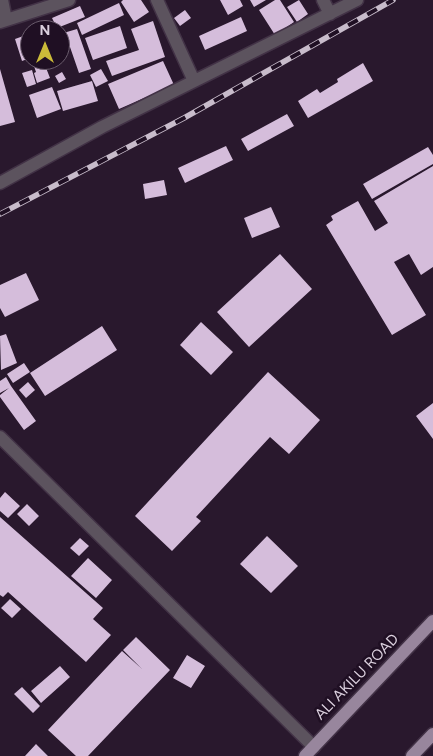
<!DOCTYPE html>
<style>
body{margin:0}
#map{position:relative;width:433px;height:756px;overflow:hidden;background:#29182d;font-family:Figtree,sans-serif}
canvas{display:block}
.north{position:absolute;left:20px;top:20px;width:50px;height:50px;box-sizing:border-box;background:#1f0f23;border:1px solid #6a5c6d;border-radius:50%;rotate:0deg;font-size:14px;font-weight:700;line-height:20px;text-align:center;color:#dacfdd}
.north::after{content:'';display:block;margin:auto;width:18px;height:22px;background:#cbba39;clip-path:polygon(50% 0,100% 100%,50% 72%,0 100%)}
</style>
<div id="map">
<canvas width="433" height="756"></canvas>
<div class="north">N</div>
</div>
<script>
const context = document.querySelector('canvas').getContext('2d');
context.lineJoin = 'round';
function paint(path, color) { context.fillStyle = color; context.fill(path, 'evenodd'); }
const poly = rows => new Path2D(rows.map(r => 'M' + r).join(''));
function trace(path, color, width, dash) { context.strokeStyle = color; context.lineWidth = width; context.lineCap = dash ? 'butt' : 'round'; context.setLineDash(dash || []); context.stroke(path); }
function label(font, color, halo, rows, align = 'center') {
  context.font = font + ' Figtree,sans-serif'; context.lineWidth = 5; context.setLineDash([]); context.textBaseline = 'middle'; context.strokeStyle = halo; context.fillStyle = color; for (const [text, x, y, turn = 0] of rows) {
    context.save(); context.translate(x, y); context.rotate((+turn || 0) * Math.PI / 180); context.textAlign = isNaN(turn) ? turn : align; if (halo) context.strokeText(text, 0, 0); context.fillText(text, 0, 0); context.restore();
  }
}
paint(poly([
 [123,0,141,0,149,12,134,22,121,2],
 [220,0,240,0,243,6,228,15],
 [250,0,266,0,254,7],
 [275,0,280,0,294,22,275,35,259,10],
 [299,0,308,14,297,22,287,7],
 [119,3,124,15,82,35,77,23],
 [80,6,85,17,57,28,52,18],
 [185,10,191,18,180,26,174,18],
 [241,17,247,31,205,50,199,36],
 [153,21,165,57,112,76,106,61,139,50,131,29],
 [120,26,127,48,93,60,85,38],
 [77,29,91,69,79,73,70,47,61,51,60,49,60,34],
 [29,34,30,58,22,61,15,39],
 [32,60,43,60,50,78,37,83,34,73,36,72],
 [163,61,174,85,119,109,108,84],
 [363,63,373,81,308,118,298,101,317,89,320,93,338,82,337,79],
 [0,69,15,122,0,126],
 [101,69,108,81,96,87,90,75],
 [32,70,36,84,27,87,22,73],
 [62,72,66,79,59,83,55,76],
 [92,81,98,101,63,111,57,91],
 [52,87,61,109,37,118,29,95],
 [287,114,294,126,248,151,241,139],
 [226,146,233,160,185,183,178,168],
 [428,147,433,155,433,164,372,199,363,184],
 [433,166,433,267,421,275,409,254,394,262,426,315,392,335,326,225,333,220,331,216,358,201,375,231,388,223,374,201],
 [164,180,167,195,145,199,143,184],
 [271,207,280,227,252,238,244,218],
 [280,254,312,289,249,347,217,312],
 [26,273,39,300,5,317,0,308,0,285],
 [201,322,233,352,211,375,180,345],
 [102,326,117,350,45,396,30,373],
 [6,334,17,363,1,370,0,336],
 [24,363,30,372,13,383,7,374],
 [268,372,320,420,289,454,270,437,196,517,201,521,172,551,135,516],
 [6,377,11,386,36,421,24,430,0,397,0,395,9,388,0,393,0,381],
 [28,382,35,390,26,398,19,390],
 [433,403,433,439,416,416],
 [5,492,20,506,8,518,0,511,0,498],
 [27,504,39,516,29,526,17,514],
 [0,517,103,608,93,619,111,635,86,662,8,592,3,597,0,595],
 [267,536,298,566,271,593,240,564],
 [80,538,89,546,79,556,70,548],
 [88,558,112,580,96,598,71,576],
 [10,599,21,609,12,618,1,608],
 [136,637,170,670,88,756,76,756,48,730,122,651,142,669,123,650],
 [187,655,205,666,191,688,173,678],
 [60,666,70,677,41,703,31,691],
 [22,687,40,706,33,713,14,694],
 [36,744,48,756,25,756]
]), '#d5bddb');
const street = poly([
 [2,0,6,20],
 [157,0,194,81],
 [323,0,330,14],
 [0,22,69,0],
 [0,183,102,127,357,0],
 [0,437,314,747]
]);
const primary = poly([
 [305,756,433,621],
 [412,756,433,734]
]);
trace(street, '#423246', 15);
trace(primary, '#423246', 15);
trace(street, '#5c535e', 12);
trace(primary, '#98869d', 12);
const rail = poly([
 [0,214,184,118,393,0]
]);
trace(rail, '#c8bccb', 5.5);
trace(rail, '#1f0f23', 4, [11]);
label('15px', '#dacfdd', '#1f0f23', [
 ["ALI AKILU ROAD",357,677,-46]
]);
</script>
